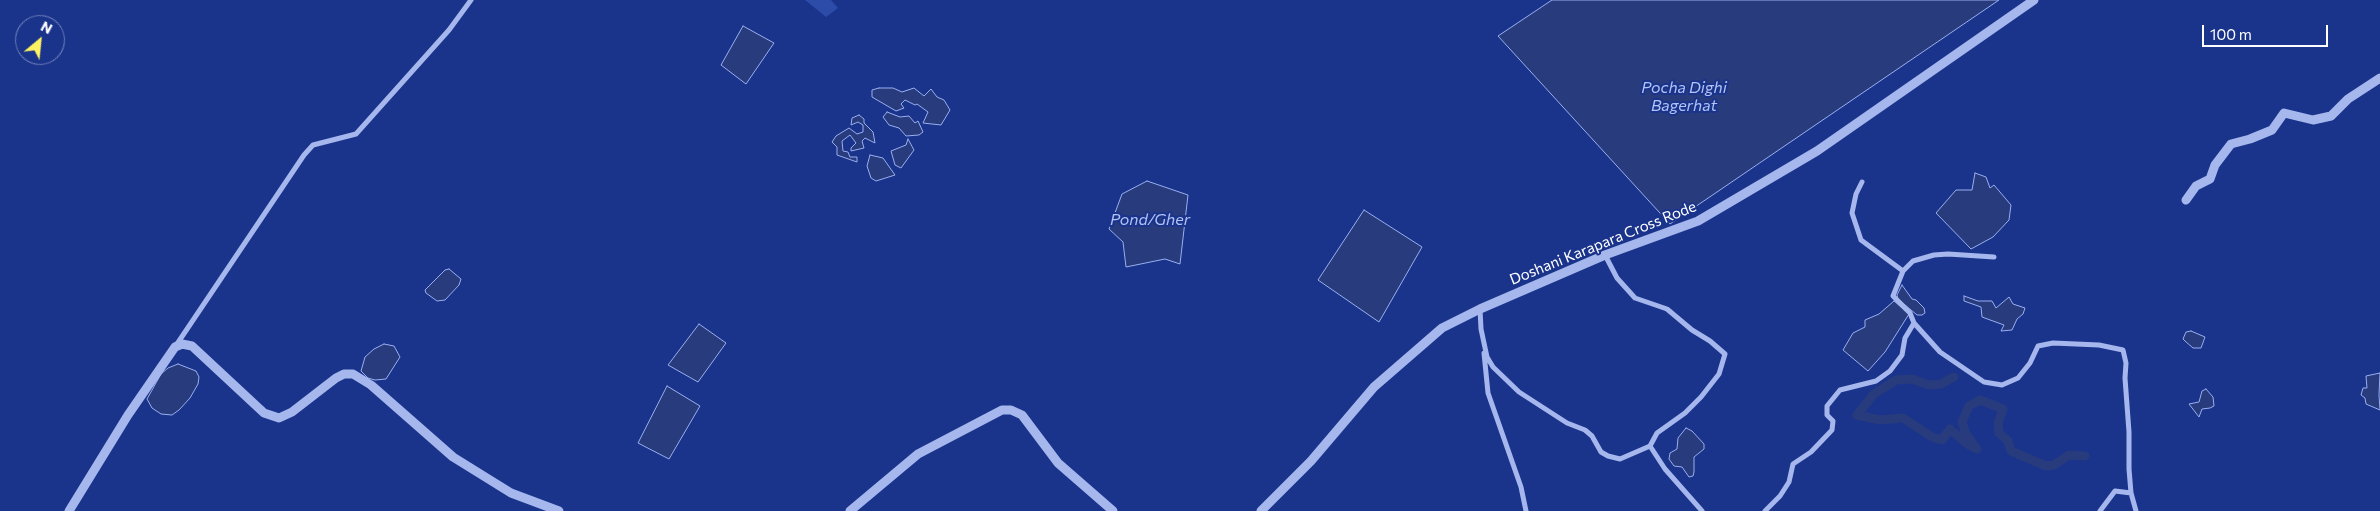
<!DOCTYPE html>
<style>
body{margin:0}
#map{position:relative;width:2380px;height:511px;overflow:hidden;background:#1a348c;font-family:Commissioner,sans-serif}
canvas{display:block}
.north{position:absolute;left:15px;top:15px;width:50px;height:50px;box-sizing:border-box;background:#1a348c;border:1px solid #7685ba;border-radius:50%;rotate:28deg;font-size:14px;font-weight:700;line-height:20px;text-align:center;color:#fff}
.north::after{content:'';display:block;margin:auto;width:18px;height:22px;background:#fff262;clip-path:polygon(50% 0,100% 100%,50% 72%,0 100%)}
.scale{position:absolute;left:2202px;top:25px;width:126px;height:22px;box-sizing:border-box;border:2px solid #fff;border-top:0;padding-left:6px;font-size:15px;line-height:18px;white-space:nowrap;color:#fff;-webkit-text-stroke:4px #1a348c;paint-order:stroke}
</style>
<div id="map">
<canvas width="2380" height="511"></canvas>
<div class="north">N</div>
<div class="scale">100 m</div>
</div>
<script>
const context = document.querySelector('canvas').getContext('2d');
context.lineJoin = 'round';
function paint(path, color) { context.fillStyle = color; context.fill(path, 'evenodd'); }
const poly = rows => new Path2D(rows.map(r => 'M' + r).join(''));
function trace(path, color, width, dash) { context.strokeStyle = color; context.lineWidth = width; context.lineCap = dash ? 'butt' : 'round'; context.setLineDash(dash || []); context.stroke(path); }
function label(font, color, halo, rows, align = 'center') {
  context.font = font + ' Commissioner,sans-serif'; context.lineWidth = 4; context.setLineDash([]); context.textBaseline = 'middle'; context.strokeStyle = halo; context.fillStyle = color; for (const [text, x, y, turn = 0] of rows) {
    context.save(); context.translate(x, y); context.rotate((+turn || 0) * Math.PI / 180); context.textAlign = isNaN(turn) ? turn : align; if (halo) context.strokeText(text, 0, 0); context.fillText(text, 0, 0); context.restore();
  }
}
paint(poly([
 [805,0,831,0,838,8,826,17]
]), '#2d4caa');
const water = poly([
 [1552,0,1999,0,1670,224,1498,36,1552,0],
 [743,26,774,43,746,84,721,65,743,26],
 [879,88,893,88,902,92,914,88,924,96,931,89,937,97,944,100,950,110,941,125,923,123,928,112,917,104,915,105,905,100,901,104,904,108,896,111,872,97,872,90,879,88],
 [887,112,900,117,909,116,915,123,918,121,923,132,919,135,906,136,899,128,889,125,883,117,887,112],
 [859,115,864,119,864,123,873,132,875,143,865,138,862,141,864,148,851,151,851,148,856,143,850,135,842,141,843,151,848,152,850,157,857,157,857,162,837,155,837,147,832,142,836,136,849,128,857,134,863,132,863,125,858,122,851,125,852,118,859,115],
 [908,139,914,150,901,168,895,165,891,151,906,145,908,139],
 [870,155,883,158,895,175,876,181,871,178,867,166,870,155],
 [1975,173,1986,177,1990,188,1994,185,2011,205,2009,220,1993,237,1971,249,1936,213,1956,190,1972,190,1975,173],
 [1147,181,1188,195,1180,264,1165,259,1126,267,1123,242,1109,229,1122,194,1147,181],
 [1364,210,1422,247,1379,322,1318,280,1364,210],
 [449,269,461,279,459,285,445,300,437,301,426,293,425,290,445,270,449,269],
 [1902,285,1912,299,1916,300,1924,308,1925,313,1922,315,1917,315,1898,299,1897,295,1902,285],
 [1964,296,1978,301,1992,301,1996,308,2009,297,2013,304,2025,308,2023,314,2017,319,2012,330,2001,331,2004,325,1982,317,1981,307,1964,301,1964,296],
 [1894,301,1909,314,1885,352,1868,371,1843,350,1853,333,1865,327,1865,320,1879,314,1894,301],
 [699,324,726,343,698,382,668,365,699,324],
 [2191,331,2205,337,2201,348,2193,348,2185,341,2183,339,2186,332,2191,331],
 [384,344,394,346,400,357,386,379,375,380,368,378,361,371,365,357,374,349,384,344],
 [178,364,196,371,199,377,198,384,190,398,179,410,172,415,161,414,152,408,147,399,161,374,168,368,178,364],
 [2380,373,2379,395,2380,410,2366,404,2365,398,2361,395,2363,388,2367,388,2366,376,2380,373],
 [667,386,700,406,669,459,638,443,667,386],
 [2206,389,2213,397,2214,406,2210,408,2202,409,2199,417,2189,404,2199,402,2202,391,2206,389],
 [1686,428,1692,431,1704,444,1704,449,1694,457,1694,472,1693,476,1689,477,1682,467,1674,466,1669,459,1670,453,1677,449,1678,438,1686,428]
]);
paint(water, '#283b7d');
trace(water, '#99aff0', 1);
trace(poly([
 [1954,377,1941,384,1929,385,1912,379,1896,380,1874,394,1857,415,1880,420,1903,418,1932,437,1942,440,1950,429,1967,444,1977,449,1966,434,1962,422,1969,406,1980,400,2003,409,1998,423,1999,433,2008,441,2011,451,2046,466,2054,465,2069,455,2085,456]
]), '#283b7d', 9);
trace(poly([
 [1862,182,1856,194,1852,213,1861,240,1903,271],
 [1605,255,1617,278,1635,298,1667,309,1692,330,1710,341,1725,354,1719,374,1701,397,1685,413,1657,433,1650,446,1665,469,1702,511],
 [1480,309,1481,329,1487,357,1493,367,1519,392,1567,423,1585,430,1592,436,1601,452,1608,456,1620,459,1650,446],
 [1914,323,1940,352,1984,382,2002,385,2018,378,2030,363,2038,346,2053,343,2099,345,2123,350,2126,363,2125,378,2129,432,2129,469,2131,493,2136,511],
 [177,344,304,155,313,145,356,134,449,30,471,0],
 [1484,353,1488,393,1521,487,1526,511],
 [1765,511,1780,496,1789,482,1793,464,1811,452,1832,430,1833,421,1827,415,1827,406,1840,390,1876,381,1890,371,1902,355,1905,338,1914,323,1910,313,1893,296,1903,271,1913,261,1934,255,1948,254,1994,257],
 [2100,511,2115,491,2131,493]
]), '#a6b7ed', 5);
trace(poly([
 [2186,200,2196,186,2210,179,2215,165,2231,144,2250,139,2272,130,2284,113,2313,120,2331,116,2348,99,2380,78],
 [69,511,128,415,175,347,182,344,192,346,264,413,279,418,292,412,336,378,344,374,353,374,371,385,453,457,511,493,559,511],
 [850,511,918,454,1002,410,1011,410,1022,415,1058,463,1113,511],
 [1261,511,1311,461,1374,387,1442,328,1480,309,1605,255,1698,221,1817,151,2034,0]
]), '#a6b7ed', 9);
label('15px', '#fff', '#1a348c', [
 ["Doshani Karapara Cross Rode",1603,243,-22]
]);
label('italic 16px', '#b2c2f5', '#1a348c', [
 ["Pocha Dighi",1684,88],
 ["Bagerhat",1684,106],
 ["Pond/Gher",1150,220]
]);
</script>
